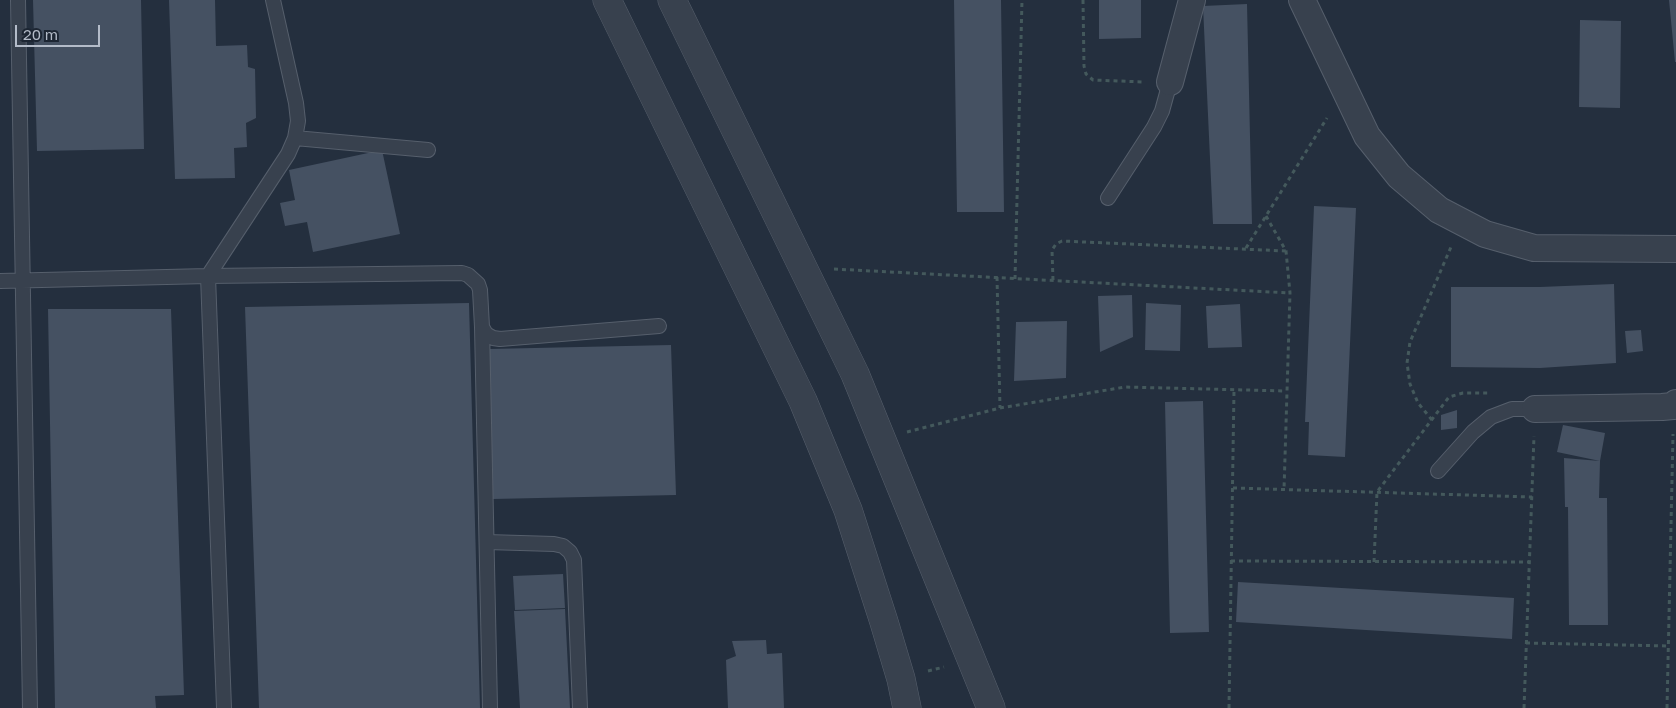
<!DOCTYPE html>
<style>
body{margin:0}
#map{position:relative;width:1676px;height:708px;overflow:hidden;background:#242f3e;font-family:"Golos Text",sans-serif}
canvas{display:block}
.scale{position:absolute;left:15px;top:25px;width:85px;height:22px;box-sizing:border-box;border:2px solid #b4bcc9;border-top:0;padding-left:6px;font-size:15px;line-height:18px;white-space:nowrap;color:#b4bcc9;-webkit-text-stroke:4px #1d2633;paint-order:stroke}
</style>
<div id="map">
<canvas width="1676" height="708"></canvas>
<div class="scale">20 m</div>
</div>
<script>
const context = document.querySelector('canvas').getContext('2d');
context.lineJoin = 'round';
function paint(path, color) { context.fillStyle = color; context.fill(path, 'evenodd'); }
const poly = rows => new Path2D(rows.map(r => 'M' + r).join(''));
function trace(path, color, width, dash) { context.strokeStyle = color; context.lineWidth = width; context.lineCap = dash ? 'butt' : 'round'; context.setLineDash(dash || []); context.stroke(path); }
paint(poly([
 [33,0,141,0,144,149,37,151],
 [169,0,215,0,216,46,247,45,248,67,255,69,256,118,246,123,247,147,234,148,235,178,175,179],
 [954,0,1001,0,1004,212,957,212],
 [1099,0,1141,0,1141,38,1099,39],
 [1669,0,1676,0,1676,62,1675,62],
 [1247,4,1252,224,1213,224,1203,6],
 [1580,20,1621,21,1620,108,1579,107],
 [382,150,400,234,313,252,307,222,285,226,280,203,295,200,289,170],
 [1314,206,1356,208,1345,457,1308,455,1309,422,1305,422],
 [1614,284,1616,363,1540,368,1451,367,1451,287,1540,287],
 [1132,295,1133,337,1100,352,1098,296],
 [469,303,480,708,259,708,245,307],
 [1146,303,1181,305,1180,351,1145,350],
 [1240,304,1242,347,1208,348,1206,306],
 [48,309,171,309,184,695,155,696,156,708,55,708],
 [1067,321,1066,378,1014,381,1016,322],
 [1641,330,1643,351,1627,353,1625,331],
 [671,345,676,495,493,499,489,349],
 [1203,401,1209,632,1170,633,1165,402],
 [1457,410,1457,428,1441,430,1441,415],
 [1563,425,1605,433,1600,461,1557,452],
 [1564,458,1600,461,1599,498,1607,498,1608,625,1569,625,1568,507,1565,507],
 [563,574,565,608,515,610,513,576],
 [1238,582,1514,598,1512,639,1236,622],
 [565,609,570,708,520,708,514,611],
 [766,640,767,654,782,653,784,708,728,708,726,660,736,656,732,641]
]), '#455162');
const service = poly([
 [18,0,30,708],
 [295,138,428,150],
 [1108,198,1154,127,1162,111,1170,82],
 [0,281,208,276,462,273,468,275,478,284,480,290,482,327,486,334,493,338,500,339,659,326],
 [482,327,490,708],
 [1438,471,1473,432,1491,417,1512,409,1535,409],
 [487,542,554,544,563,546,570,552,574,560,580,708],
 [224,708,208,276,288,154,295,138,298,121,296,103,273,0]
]);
const minor = poly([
 [1302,0,1367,136,1399,176,1439,210,1485,234,1534,248,1676,249],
 [1170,82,1192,0],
 [1535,409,1662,407,1673,406,1676,403]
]);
const tertiary = poly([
 [607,0,803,401,848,510,884,622,901,679,907,708],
 [672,0,855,374,991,708]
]);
trace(service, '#565f6c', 16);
trace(minor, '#565f6c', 28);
trace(tertiary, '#565f6c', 29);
trace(poly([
 [1083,0,1084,66,1086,74,1093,80,1144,82],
 [1266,216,1286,251,1290,293,1284,490],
 [1246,248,1327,118],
 [834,269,1290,293],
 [997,277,1000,408],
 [1015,279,1022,0],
 [1053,280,1052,250,1056,244,1062,241,1286,251],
 [1432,420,1418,403,1410,384,1407,363,1410,342,1451,247],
 [907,432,1000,408,1125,387,1286,391],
 [1233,488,1532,497],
 [1231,561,1529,562],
 [1374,562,1377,492,1449,397,1463,393,1489,393],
 [1526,643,1669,646],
 [928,671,944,667],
 [1229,708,1234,390],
 [1524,708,1534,436],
 [1667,708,1673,434]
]), '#44595c', 3, [4, 4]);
trace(service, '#38414e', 14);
trace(minor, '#38414e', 26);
trace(tertiary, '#38414e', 28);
</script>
